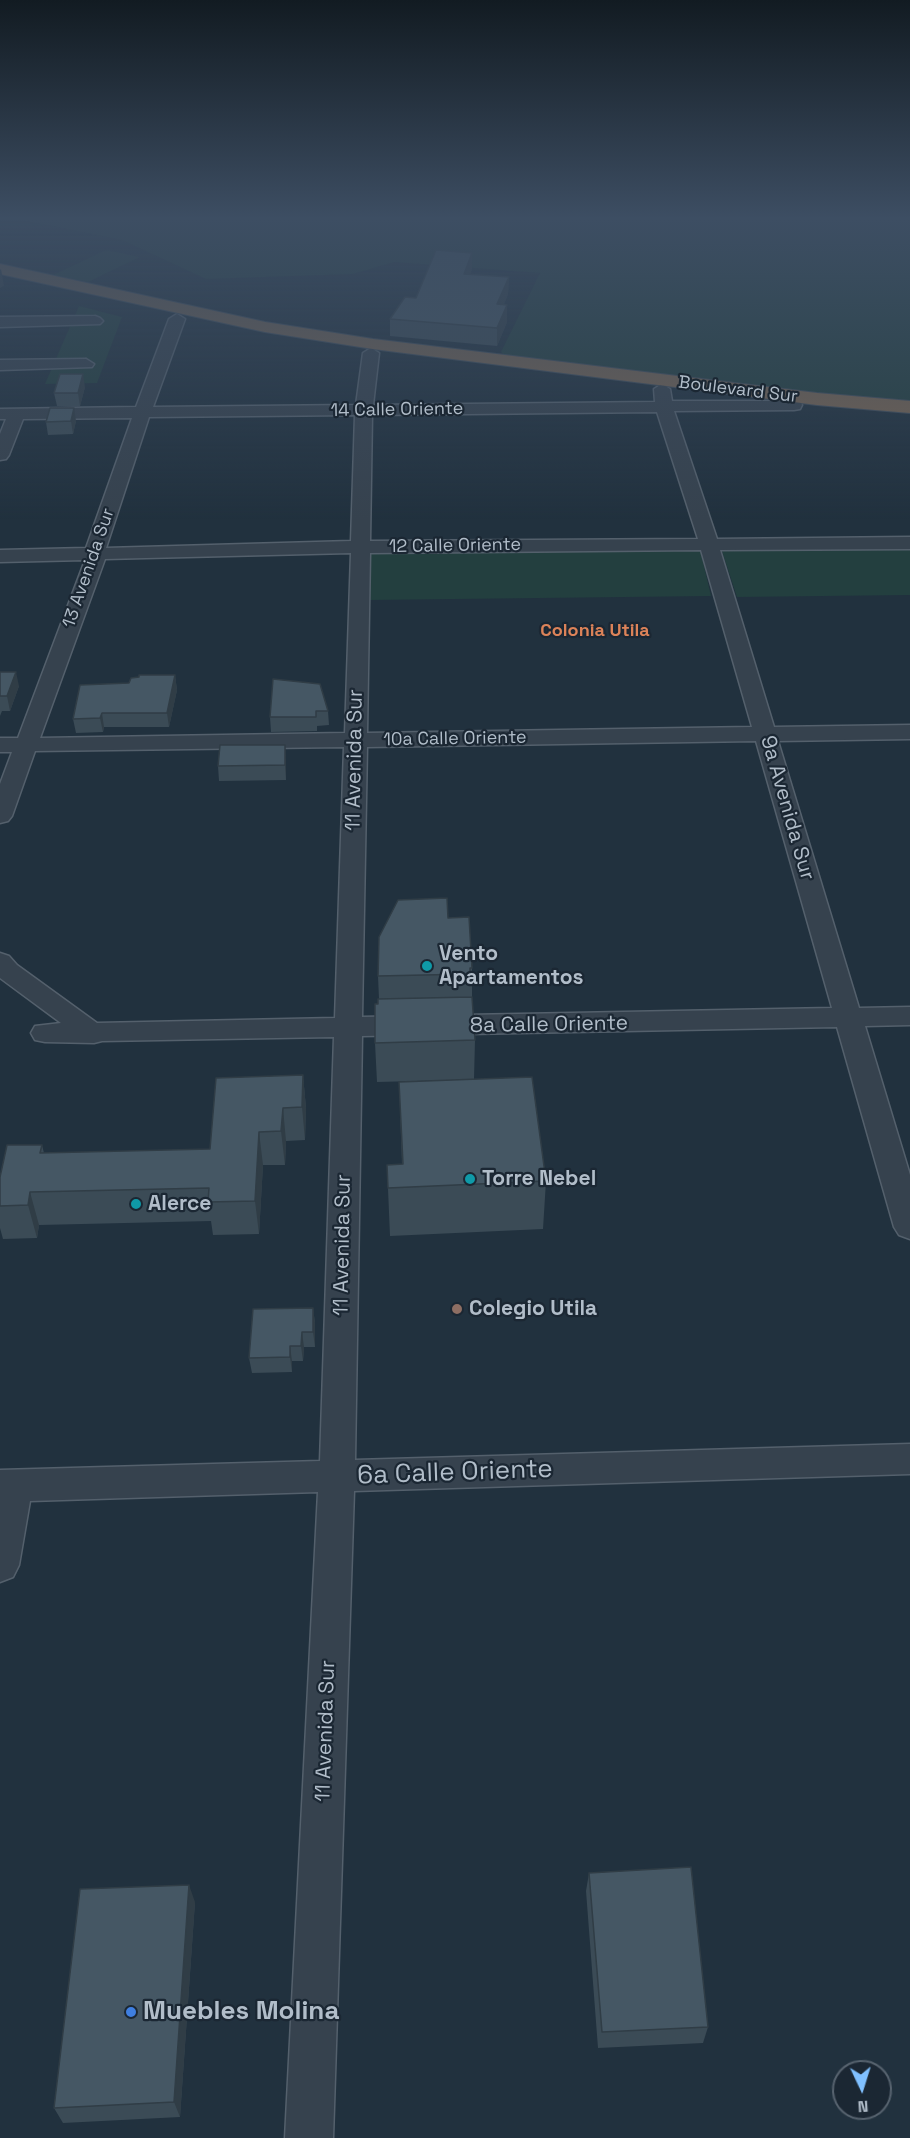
<!DOCTYPE html>
<style>
body{margin:0}
#map{position:relative;width:910px;height:2138px;overflow:hidden;background:#21313e;font-family:"Space Grotesk",sans-serif}
canvas{display:block}
.north{position:absolute;left:832px;top:2060px;width:60px;height:60px;box-sizing:border-box;background:#1b2733;border:2px solid #57636f;border-radius:50%;rotate:176deg;font-size:16px;font-weight:700;line-height:24px;text-align:center;color:#b1bdc9}
.north::after{content:'';display:block;margin:auto;width:21px;height:27px;background:#80c0ff;clip-path:polygon(50% 0,100% 100%,50% 72%,0 100%)}
</style>
<div id="map">
<canvas width="910" height="2138"></canvas>
<div class="north">N</div>
</div>
<script>
const context = document.querySelector('canvas').getContext('2d');
context.lineJoin = 'round';
function paint(path, color) { context.fillStyle = color; context.fill(path, 'evenodd'); }
const poly = rows => new Path2D(rows.map(r => 'M' + r).join(''));
function trace(path, color, width, dash) { context.strokeStyle = color; context.lineWidth = width; context.lineCap = dash ? 'butt' : 'round'; context.setLineDash(dash || []); context.stroke(path); }
function label(font, color, halo, rows, align = 'center') {
  context.font = font + ' "Space Grotesk",sans-serif'; context.lineWidth = 4.5; context.setLineDash([]); context.textBaseline = 'middle'; context.strokeStyle = halo; context.fillStyle = color; for (const [text, x, y, turn = 0] of rows) {
    context.save(); context.translate(x, y); context.rotate((+turn || 0) * Math.PI / 180); context.textAlign = isNaN(turn) ? turn : align; if (halo) context.strokeText(text, 0, 0); context.fillText(text, 0, 0); context.restore();
  }
}
paint(poly([
 [22,220,910,220,910,403,843,399,506,357,501,352,540,273,394,262,353,274,206,279,122,240],
 [106,250,140,257,88,282,53,275],
 [79,306,122,317,97,383,45,384],
 [910,546,910,595,737,597,721,548],
 [700,549,711,596,369,600,371,552]
]), '#233f3f');
const street = poly([
 [177,314,185,319,153,407,356,405,363,353,371,348,379,353,373,405,655,402,654,389,662,384,670,389,672,401,800,401,802,405,800,409,794,410,674,411,717,539,910,537,910,549,720,550,774,727,910,725,910,739,778,741,859,1008,910,1007,910,1025,865,1026,910,1175,910,1239,899,1235,894,1227,837,1027,362,1036,355,1460,910,1444,910,1474,354,1491,333,2138,285,2138,318,1492,30,1501,19,1565,13,1577,0,1582,0,1470,320,1461,334,1037,102,1041,94,1043,45,1042,35,1040,31,1033,35,1026,61,1023,0,978,0,953,9,956,17,965,97,1023,335,1018,344,747,35,751,12,816,8,821,0,823,0,784,12,752,0,752,0,738,18,738,85,560,0,562,0,550,86,548,132,418,23,419,9,455,6,459,0,460,0,434,6,419,0,419,0,409,136,407,169,319,177,314],
 [657,412,698,539,370,541,372,415,657,412],
 [355,415,351,541,106,548,149,417,355,415],
 [701,550,752,727,367,733,370,553,701,550],
 [351,553,345,733,40,738,105,559,351,553],
 [756,741,832,1008,362,1017,367,747,756,741],
 [95,316,100,318,103,321,100,324,0,327,0,317,95,316],
 [86,359,94,364,92,367,0,370,0,360,86,359]
]);
const highway = poly([
 [0,264,265,322,373,339,817,393,910,401,910,413,817,405,373,349,265,332,0,274,0,264]
]);
trace(street, '#54606c', 3);
trace(highway, '#414d59', 2);
paint(street, '#36424e');
paint(highway, '#756352');
paint(poly([
 [472,269,470,274,509,277,508,294,504,304,507,305,507,322,497,346,390,336,390,319,416,298],
 [85,387,80,406,57,406,54,393],
 [76,421,73,434,48,435,46,422],
 [0,672,19,686,10,711,2,711,0,716],
 [175,675,177,690,169,727,104,727,103,732,76,733,73,719,129,683],
 [273,679,328,711,329,725,317,726,317,731,271,732,270,717],
 [286,759,286,780,219,781,218,766],
 [448,918,472,968,472,999,475,1040,474,1079,546,1181,543,1229,390,1236,387,1165,402,1164,399,1082,456,1080,377,1082,375,1043,379,999,378,976],
 [303,1075,306,1108,305,1140,286,1141,285,1165,263,1165,259,1234,213,1235,211,1221,39,1225,37,1238,3,1239,0,1228,0,1177,42,1145,44,1153,210,1149],
 [313,1308,315,1323,315,1347,304,1347,303,1361,292,1361,292,1372,252,1373,249,1358],
 [589,1873,708,2027,703,2043,598,2048,586,1891],
 [195,1902,180,2117,63,2123,54,2108]
]), '#3b4b56');
paint(poly([
 [472,253,472,269,464,291,464,274],
 [1,269,4,286,0,288,0,270],
 [509,277,508,294,497,321,497,304],
 [507,305,507,322,497,346,497,328],
 [83,374,85,387,80,406,78,393],
 [74,408,76,421,73,434,71,421],
 [16,672,19,686,10,711,7,696],
 [175,675,177,690,169,727,167,713],
 [102,713,104,727,103,732,100,718],
 [285,745,286,759,286,780,285,765],
 [303,1075,306,1108,305,1140,302,1107],
 [283,1108,286,1141,285,1165,281,1131],
 [259,1132,263,1165,259,1234,255,1201],
 [30,1192,39,1225,37,1238,28,1205],
 [313,1308,315,1323,315,1347,313,1332],
 [302,1332,304,1347,303,1361,301,1346],
 [290,1346,292,1361,292,1372,290,1357],
 [189,1885,195,1902,180,2117,174,2102]
]), '#303d46');
const building = poly([
 [436,250,472,253,464,274,509,277,497,304,507,305,497,328,390,319,405,297,416,298,436,250],
 [60,374,83,374,78,393,54,393,60,374],
 [50,408,74,408,71,421,46,422,50,408],
 [0,672,16,672,7,696,0,696,0,672],
 [139,675,175,675,167,713,102,713,100,718,73,719,80,685,129,683,131,678,139,677,139,675],
 [273,679,320,684,328,711,316,711,316,717,270,717,273,679],
 [220,745,285,745,285,765,218,766,220,745],
 [447,898,448,918,469,917,472,968,470,968,470,974,378,976,379,937,398,900,447,898],
 [472,997,475,1040,375,1043,375,1004,378,1004,378,999,472,997],
 [303,1075,302,1107,283,1108,281,1131,259,1132,255,1201,208,1202,209,1188,30,1192,28,1205,0,1206,0,1177,7,1145,42,1145,40,1153,210,1149,216,1078,303,1075],
 [532,1077,546,1181,388,1188,387,1165,403,1164,399,1082,532,1077],
 [313,1308,313,1332,302,1332,301,1346,290,1346,290,1357,249,1358,253,1309,313,1308],
 [691,1867,708,2027,602,2032,589,1873,691,1867],
 [189,1885,174,2102,54,2108,80,1889,189,1885]
]);
paint(building, '#455764');
trace(building, '#303d46', 1.5);
const sky = context.createLinearGradient(0, 0, 0, 520);
sky.addColorStop(0, '#121b22');
sky.addColorStop(0.42, '#3d4e63');
sky.addColorStop(1, '#3d4e6300');
context.fillStyle = sky;
context.fillRect(0, 0, 910, 520);
for (const [x, y, r, color] of [
 [427,966,6,"#0f9aa8"],
 [470,1179,6,"#0f9aa8"],
 [136,1204,6,"#0f9aa8"],
 [457,1309,6,"#8d6e63"],
 [131,2012,6,"#3f7fe0"]
]) { const dot = new Path2D(); dot.arc(x, y, r, 0, 2 * Math.PI); context.fillStyle = color; context.fill(dot); trace(dot, '#1b2733', 2); }
label('18px', '#b1bdc9', '#1b2733', [
 ["Boulevard Sur",738,390,7],
 ["14 Calle Oriente",397,410,-1],
 ["12 Calle Oriente",455,546,-1],
 ["13 Avenida Sur",89,568,-71],
 ["10a Calle Oriente",455,739,-1]
]);
label('bold 18px', '#dc8359', '#1b2733', [
 ["Colonia Utila",595,631]
]);
label('21px', '#b1bdc9', '#1b2733', [
 ["11 Avenida Sur",355,760,-89],
 ["9a Avenida Sur",787,808,74],
 ["8a Calle Oriente",549,1025,-1],
 ["11 Avenida Sur",343,1245,-89],
 ["11 Avenida Sur",326,1731,-88]
]);
label('bold 21px', '#b1bdc9', '#1b2733', [
 ["Vento",439,954],
 ["Apartamentos",439,978],
 ["Torre Nebel",482,1179],
 ["Alerce",148,1204],
 ["Colegio Utila",469,1309]
], 'left');
label('26px', '#b1bdc9', '#1b2733', [
 ["6a Calle Oriente",455,1473,-2]
]);
label('bold 26px', '#b1bdc9', '#1b2733', [
 ["Muebles Molina",143,2012]
], 'left');
</script>
